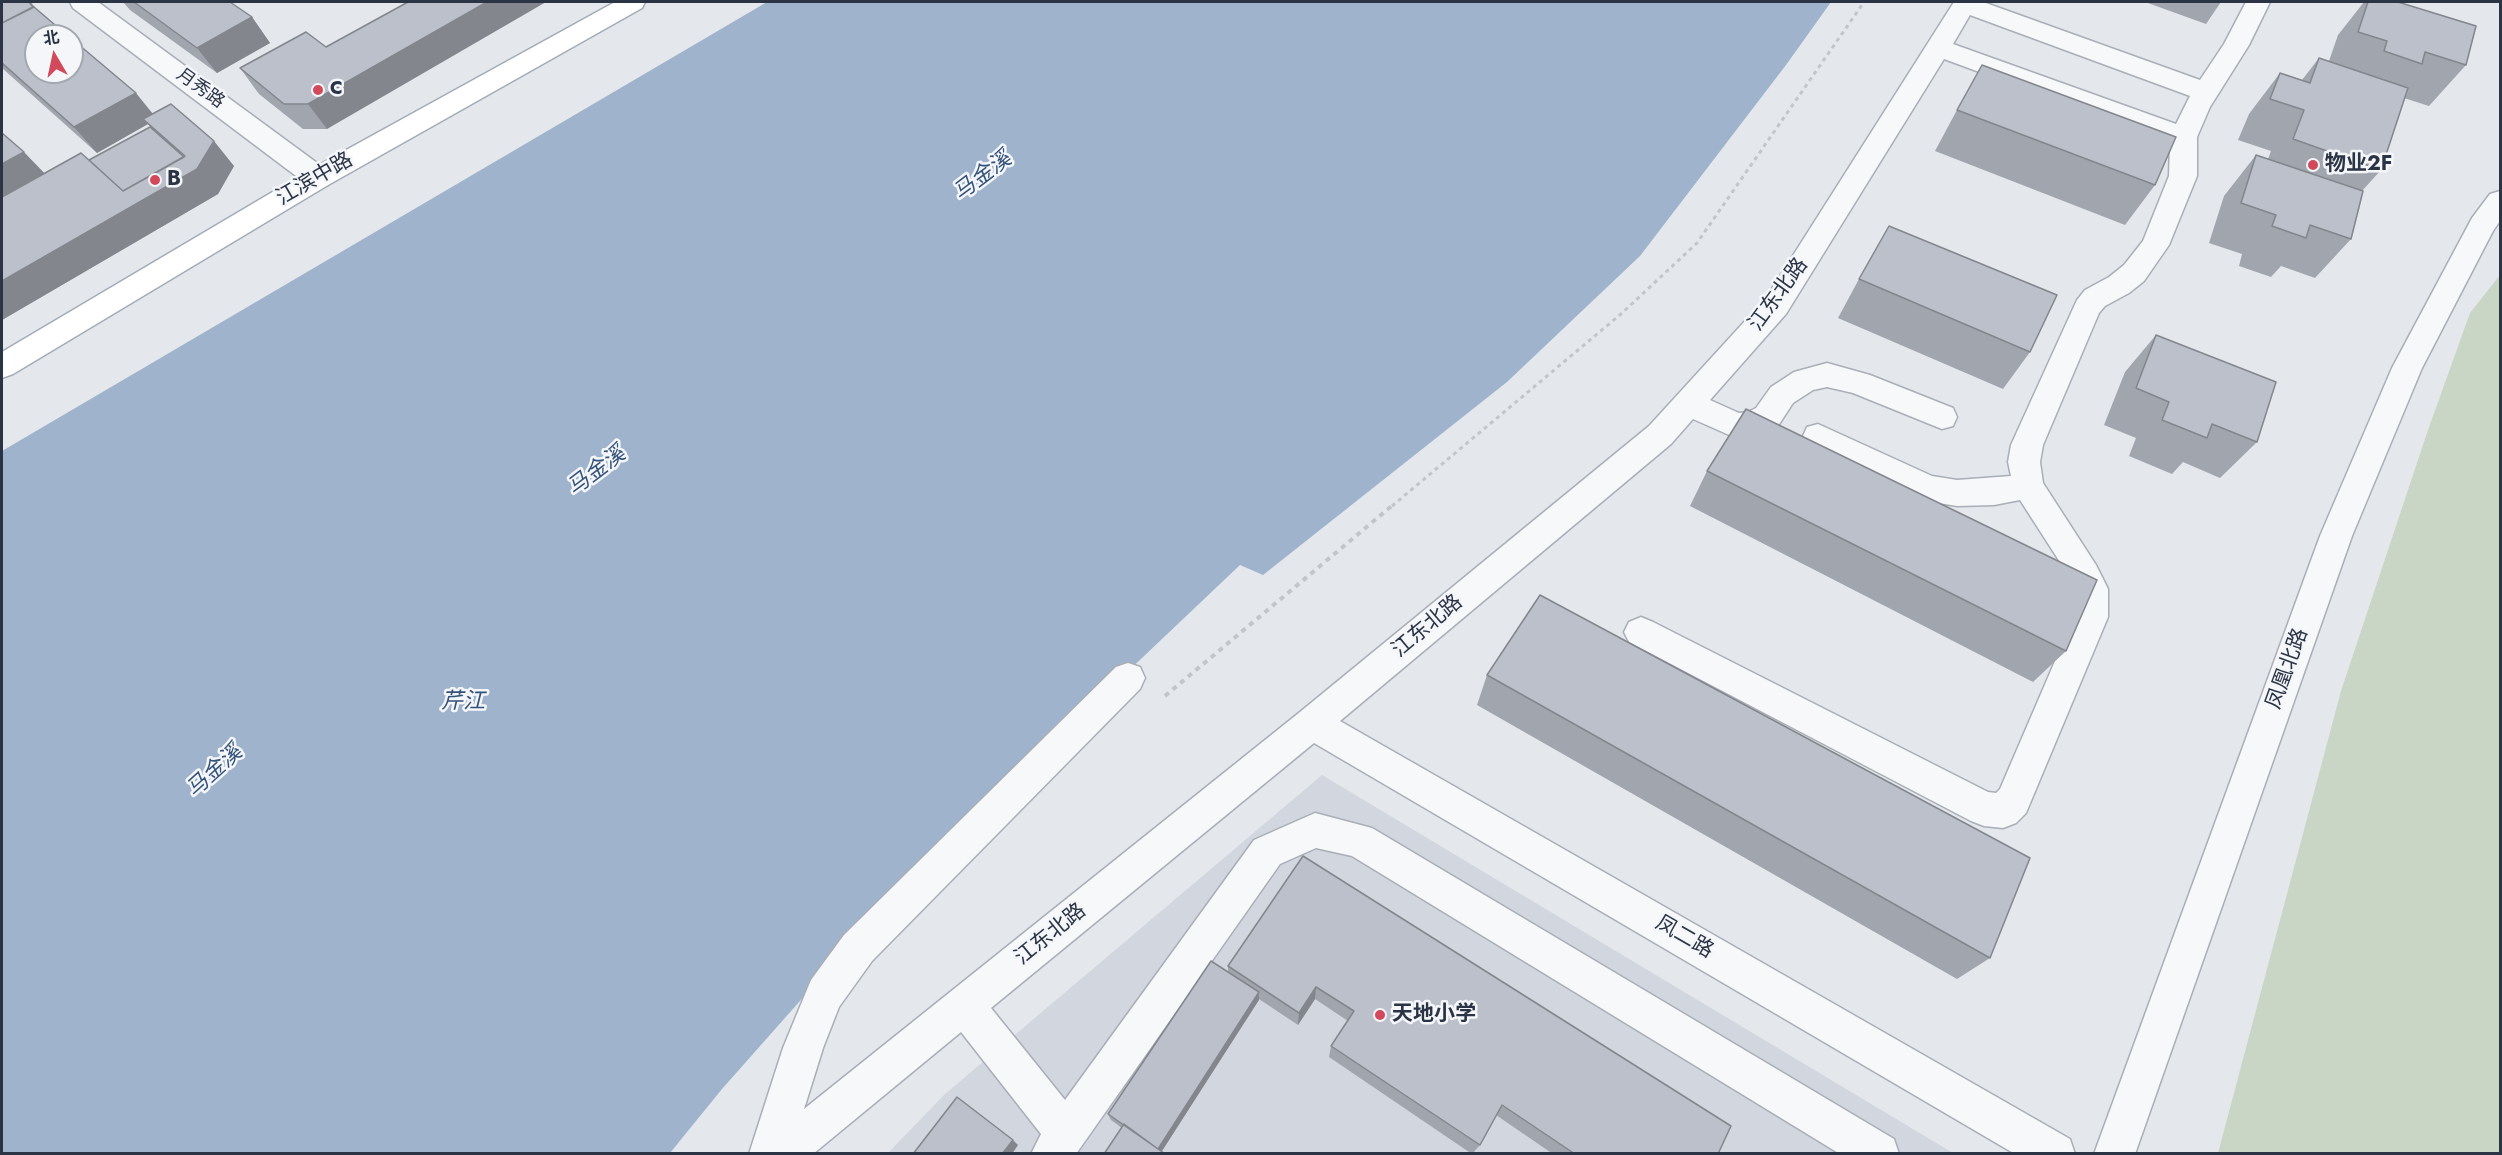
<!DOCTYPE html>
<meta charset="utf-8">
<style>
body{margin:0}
#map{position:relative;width:2502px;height:1155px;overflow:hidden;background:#e4e7ec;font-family:Jost,"Noto Sans SC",sans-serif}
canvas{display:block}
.frame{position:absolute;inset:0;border:3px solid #2b3445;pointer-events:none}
.north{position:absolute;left:24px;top:24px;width:60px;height:60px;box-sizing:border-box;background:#f4f6f9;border:2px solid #a4a8b1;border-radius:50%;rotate:351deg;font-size:16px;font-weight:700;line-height:24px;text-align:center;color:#2b3445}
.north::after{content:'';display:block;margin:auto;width:21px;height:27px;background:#d1495b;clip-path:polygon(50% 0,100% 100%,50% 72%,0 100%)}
</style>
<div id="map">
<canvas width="2502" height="1155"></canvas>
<div class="frame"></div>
<div class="north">北</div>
</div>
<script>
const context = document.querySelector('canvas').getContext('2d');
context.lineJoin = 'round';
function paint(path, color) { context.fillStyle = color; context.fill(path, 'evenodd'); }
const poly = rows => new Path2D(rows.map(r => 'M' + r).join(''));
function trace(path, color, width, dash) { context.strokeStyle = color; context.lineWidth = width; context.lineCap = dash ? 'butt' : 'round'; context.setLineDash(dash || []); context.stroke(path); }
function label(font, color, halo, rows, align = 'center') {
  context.font = font + ' Jost,"Noto Sans SC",sans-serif'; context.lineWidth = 5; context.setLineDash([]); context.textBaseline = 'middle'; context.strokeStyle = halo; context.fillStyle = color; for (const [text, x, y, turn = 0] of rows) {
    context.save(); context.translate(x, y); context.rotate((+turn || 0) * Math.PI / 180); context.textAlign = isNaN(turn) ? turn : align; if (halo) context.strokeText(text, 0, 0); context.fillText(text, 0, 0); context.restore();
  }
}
paint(poly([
 [1322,775,1953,1153,887,1154,945,1094]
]), '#d2d6de');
paint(poly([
 [2500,275,2500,1153,2218,1153,2341,691,2428,430,2470,313]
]), '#c9d6c5');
paint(poly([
 [767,2,1831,2,1786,65,1640,256,1507,382,1263,575,1240,565,948,842,815,984,722,1089,670,1153,2,1153,2,451]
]), '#9fb4cc');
const minor = poly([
 [70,2,98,2,328,171,332,178,328,185,318,188,308,185,73,8,70,2],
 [1954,2,1983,2,2200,80,2224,44,2246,2,2270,2,2249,45,2210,107,2197,137,2197,176,2169,245,2144,281,2129,293,2105,306,2099,313,2043,445,2040,462,2043,483,2096,565,2108,589,2108,617,2026,813,2016,823,2003,828,1984,826,1971,821,1629,642,1624,632,1629,622,1641,617,1653,622,1988,792,1996,793,2000,789,2074,617,2074,589,2067,573,2020,500,1994,505,1957,506,1927,501,1807,445,1803,436,1807,427,1818,424,1932,476,1957,480,2011,476,2008,462,2011,445,2077,300,2085,290,2109,277,2124,265,2143,241,2169,176,2170,142,1944,59,1786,314,1710,400,1739,413,1748,412,1756,408,1771,387,1794,372,1827,363,1870,375,1953,408,1957,417,1953,426,1942,429,1853,393,1827,387,1813,390,1793,403,1778,426,1753,436,1736,438,1693,419,1671,444,1340,721,2070,1139,2075,1154,2015,1154,1314,743,991,1008,1065,1100,1254,840,1315,813,1372,828,1894,1139,1899,1154,1840,1154,1352,856,1316,848,1280,864,1076,1154,1031,1154,1041,1134,961,1032,813,1154,749,1154,783,1048,811,980,844,935,1116,667,1128,663,1140,667,1145,678,1140,689,872,961,839,1007,823,1048,804,1109,1300,712,1649,426,1766,298,1954,2],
 [1970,15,2190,96,2176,124,1953,44,1970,15],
 [2500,191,2500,221,2493,231,2422,368,2352,536,2135,1154,2094,1154,2320,536,2392,368,2472,218,2490,194,2500,191]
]);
const major = poly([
 [615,2,645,2,642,8,328,185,13,374,2,378,2,352,308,171,615,2]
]);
trace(minor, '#a9aeb7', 3);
trace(major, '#a3abb8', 3);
trace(poly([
 [1392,506,1621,314,1697,243,1864,2]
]), '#c2c5cb', 3, [4, 4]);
trace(poly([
 [1165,696,1394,504]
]), '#c2c5cb', 4, [5, 5]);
paint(minor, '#f7f8fa');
paint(major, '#fff');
paint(poly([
 [2,2,31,2,37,10,153,114,234,166,218,194,2,320,2,133,44,173,89,160,150,127,148,124,97,153,2,68],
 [123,2,230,2,252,17,270,43,217,73,130,10],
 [2145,2,2221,2,2206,24],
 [2364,2,2398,2,2466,65,2429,106,2404,98,2381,170,2362,191,2351,239,2315,278,2281,266,2271,277,2239,266,2242,254,2209,243,2224,196,2256,155,2268,159,2271,151,2238,140,2249,114,2280,73,2302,80,2319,58,2329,61,2338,35],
 [306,32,327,129,303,129,259,94,240,68],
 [1957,110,2155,185,2125,225,1935,151],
 [1859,279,2030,352,2003,389,1838,318],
 [2156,335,2257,442,2220,478,2183,462,2172,474,2129,456,2136,438,2104,425,2125,372],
 [1707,471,2066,651,2033,682,1690,506],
 [1487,675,1990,958,1957,979,1477,705],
 [1303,856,1718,1154,1553,1154,1496,1115,1480,1145,1472,1154,1329,1057,1331,1046,1348,1021,1315,999,1298,1025,1259,999,1162,1151,1122,1128,1111,1120,1108,1114,1228,972,1228,966]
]), '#a1a5ae');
paint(poly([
 [487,2,546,2,327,129,308,104],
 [252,17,270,43,217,73,197,48],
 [136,93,157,119,143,119,148,124,97,153,74,127],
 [214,141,234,166,218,194,2,320,2,266],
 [24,152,48,177,2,204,2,164],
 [1316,987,1315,999,1298,1025,1299,1013],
 [1259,992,1259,1000,1160,1154,1158,1149],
 [1013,1140,1018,1145,1012,1154,1002,1154]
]), '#83868d');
const building = poly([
 [2,2,29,2,33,7,2,23,2,2],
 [134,2,230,2,252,17,197,48,134,2],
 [408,2,487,2,308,104,284,104,240,68,306,32,326,47,408,2],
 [2368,2,2398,2,2476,26,2466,65,2425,52,2422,64,2384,51,2387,41,2358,32,2368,2],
 [34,7,68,36,36,36,36,72,72,72,72,39,136,93,74,127,2,63,2,23,34,7],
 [2319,58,2408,88,2381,170,2293,139,2304,110,2270,99,2280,73,2310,83,2319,58],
 [1982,65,2176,137,2155,185,1957,110,1982,65],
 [171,104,214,141,197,169,2,281,2,197,81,153,123,191,185,156,143,119,171,104],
 [150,127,184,157,123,191,89,160,150,127],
 [2,133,24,152,2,164,2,133],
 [2256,155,2363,191,2351,239,2310,225,2306,238,2272,226,2276,215,2241,203,2256,155],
 [1889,226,2057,295,2030,352,1859,279,1889,226],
 [2156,335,2276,382,2257,442,2212,424,2207,438,2162,420,2169,402,2136,388,2156,335],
 [1746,409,2097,580,2066,651,1707,471,1746,409],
 [1540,595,2030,858,1990,958,1487,675,1540,595],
 [1303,856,1731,1126,1718,1154,1575,1154,1502,1105,1480,1145,1331,1046,1354,1011,1316,987,1299,1013,1228,966,1303,856],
 [1211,961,1259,992,1158,1149,1108,1114,1211,961],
 [957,1097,1013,1140,1002,1154,913,1154,957,1097],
 [1124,1124,1165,1154,1104,1154,1124,1124]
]);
paint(building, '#bbc0ca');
trace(building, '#83868d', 1.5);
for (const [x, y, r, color] of [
 [318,90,6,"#d1495b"],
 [2313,165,6,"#d1495b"],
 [155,180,6,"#d1495b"],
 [1380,1015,6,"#d1495b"]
]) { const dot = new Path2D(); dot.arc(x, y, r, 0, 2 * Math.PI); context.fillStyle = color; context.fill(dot); trace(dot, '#f4f6f9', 2); }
label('18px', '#2b3445', '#f4f6f9', [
 ["月秀路",200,89,36]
]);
label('bold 18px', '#2b3445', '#f4f6f9', [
 ["C",330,90]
], 'left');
label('bold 21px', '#2b3445', '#f4f6f9', [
 ["物业2F",2325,165],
 ["B",167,180],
 ["天地小学",1392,1015]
], 'left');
label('21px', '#2b3445', '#f4f6f9', [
 ["江滨中路",315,180,-30],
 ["江东北路",1779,295,-54],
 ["江东北路",1428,627,-40],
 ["凤凰北路",2288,669,-70],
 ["江东北路",1051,935,-39],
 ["凤二路",1684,938,30]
]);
label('italic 22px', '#34527a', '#f4f6f9', [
 ["马金溪",983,177,-37],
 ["马金溪",597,472,-37],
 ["芹江",463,703],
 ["马金溪",215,772,-42]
]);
</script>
